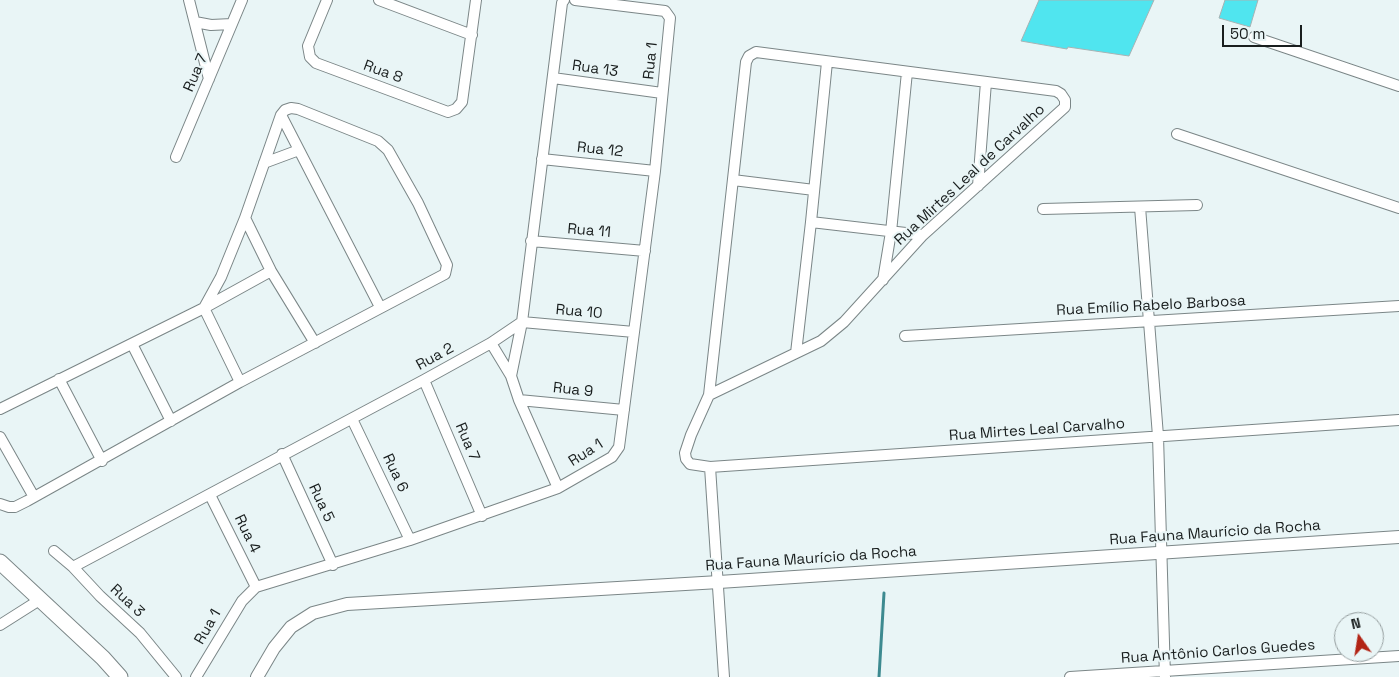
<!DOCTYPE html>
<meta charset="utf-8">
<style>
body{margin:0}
#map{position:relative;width:1399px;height:677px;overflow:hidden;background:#e9f5f6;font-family:"Space Grotesk",sans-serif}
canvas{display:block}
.north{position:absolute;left:1334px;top:612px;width:50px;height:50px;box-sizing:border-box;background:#e9f5f6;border:1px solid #969fa0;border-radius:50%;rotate:347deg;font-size:14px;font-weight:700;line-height:20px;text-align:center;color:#191e1e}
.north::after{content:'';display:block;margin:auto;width:18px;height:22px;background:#b22415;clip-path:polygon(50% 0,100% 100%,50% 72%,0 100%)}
.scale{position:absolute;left:1222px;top:25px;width:80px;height:22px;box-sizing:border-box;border:2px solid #191e1e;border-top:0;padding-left:6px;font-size:15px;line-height:18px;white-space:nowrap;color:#191e1e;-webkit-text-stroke:4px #e9f5f6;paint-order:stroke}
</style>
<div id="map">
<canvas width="1399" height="677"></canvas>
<div class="north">N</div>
<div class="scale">50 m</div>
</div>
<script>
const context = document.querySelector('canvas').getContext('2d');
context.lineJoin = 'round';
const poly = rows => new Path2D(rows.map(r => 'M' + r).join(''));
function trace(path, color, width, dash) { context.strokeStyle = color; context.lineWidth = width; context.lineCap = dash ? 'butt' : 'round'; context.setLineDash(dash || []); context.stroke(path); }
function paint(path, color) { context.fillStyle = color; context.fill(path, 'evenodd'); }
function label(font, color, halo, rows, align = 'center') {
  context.font = font + ' "Space Grotesk",sans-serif'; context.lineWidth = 4; context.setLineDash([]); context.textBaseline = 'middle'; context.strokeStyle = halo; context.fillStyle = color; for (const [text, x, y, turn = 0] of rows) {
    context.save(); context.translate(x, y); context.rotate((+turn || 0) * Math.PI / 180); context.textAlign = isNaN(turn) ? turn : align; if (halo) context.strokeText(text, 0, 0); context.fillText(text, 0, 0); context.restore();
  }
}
trace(poly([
 [879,677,884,593]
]), '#3d8a90', 3);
const building = poly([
 [1039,0,1154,0,1129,56,1068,47,1067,49,1021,41,1039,0],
 [1225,0,1258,0,1250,27,1219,18,1225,0]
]);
paint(building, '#50e5ef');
trace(building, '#a7b3b4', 1);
const minor = poly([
 [189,0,209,79],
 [327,0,308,46,310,57,316,63,448,112,456,109,462,102,476,0],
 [379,0,472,35],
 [195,22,211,25,232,24],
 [1254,37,1399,86],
 [553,78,662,93],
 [281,115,380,307],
 [1177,134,1399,208],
 [176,157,242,0],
 [542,159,655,171],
 [264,163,299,150],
 [733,180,814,190],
 [978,186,986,82],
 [1140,207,1158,436,1165,677],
 [1043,209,1197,205],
 [245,218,271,271,315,343],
 [811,222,923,235],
 [531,241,645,251],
 [883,280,891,232,907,72],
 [905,336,1399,306],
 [491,343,511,376,519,400,558,488],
 [132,344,171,421],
 [796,353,811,222,827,62],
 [511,376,522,322,634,332],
 [59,379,102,461],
 [424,380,482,516],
 [240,382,204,308,271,271],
 [709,395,821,341,844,322,923,235,1065,107,1065,100,1061,94,1056,91,756,52,749,56,746,62,709,395,691,435,685,453,686,459,690,464,710,467,1399,420],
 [519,400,624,410],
 [0,409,204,308,221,277,245,218,281,115,285,110,291,108,298,109,378,141,388,150,418,203,447,265,445,274,240,382,27,501,15,507,9,507,0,504],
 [352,419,410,540],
 [0,437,34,497],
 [282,454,333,565],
 [710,467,724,677],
 [210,495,256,587],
 [54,551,73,567,100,596,140,633,176,677],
 [73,567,424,380,491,343,522,322,562,3,564,0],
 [0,625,41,599],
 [196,677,242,601,256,587,410,540,558,488,612,457,619,447,655,171,670,18,665,11,575,0],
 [1070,677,1399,656]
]);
const tertiary = poly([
 [257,677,274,648,291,627,313,613,347,604,719,582,1399,537]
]);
const secondary = poly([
 [0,562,103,658,120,677]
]);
trace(minor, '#7b8687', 12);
trace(tertiary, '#7b8687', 14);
trace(secondary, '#7b8687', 17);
trace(minor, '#fff', 10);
trace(tertiary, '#fff', 12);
trace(secondary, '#fff', 15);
label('15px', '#191e1e', '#e9f5f6', [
 ["Rua 1",651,61,-84],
 ["Rua 13",595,69,8],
 ["Rua 8",383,72,20],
 ["Rua 7",196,73,-67],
 ["Rua 12",600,150,6],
 ["Rua Mirtes Leal de Carvalho",970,175,-43],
 ["Rua 11",589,231,5],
 ["Rua Emílio Rabelo Barbosa",1151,306,-3],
 ["Rua 10",579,312,5],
 ["Rua 2",435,357,-29],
 ["Rua 9",573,390,6],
 ["Rua Mirtes Leal Carvalho",1037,430,-4],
 ["Rua 7",467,442,67],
 ["Rua 1",586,453,-33],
 ["Rua 6",395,473,65],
 ["Rua 5",321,503,65],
 ["Rua Fauna Maurício da Rocha",1215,533,-4],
 ["Rua 4",247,534,64],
 ["Rua Fauna Maurício da Rocha",811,559,-4],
 ["Rua 3",127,601,43],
 ["Rua 1",208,627,-60],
 ["Rua Antônio Carlos Guedes",1218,652,-4]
]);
</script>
